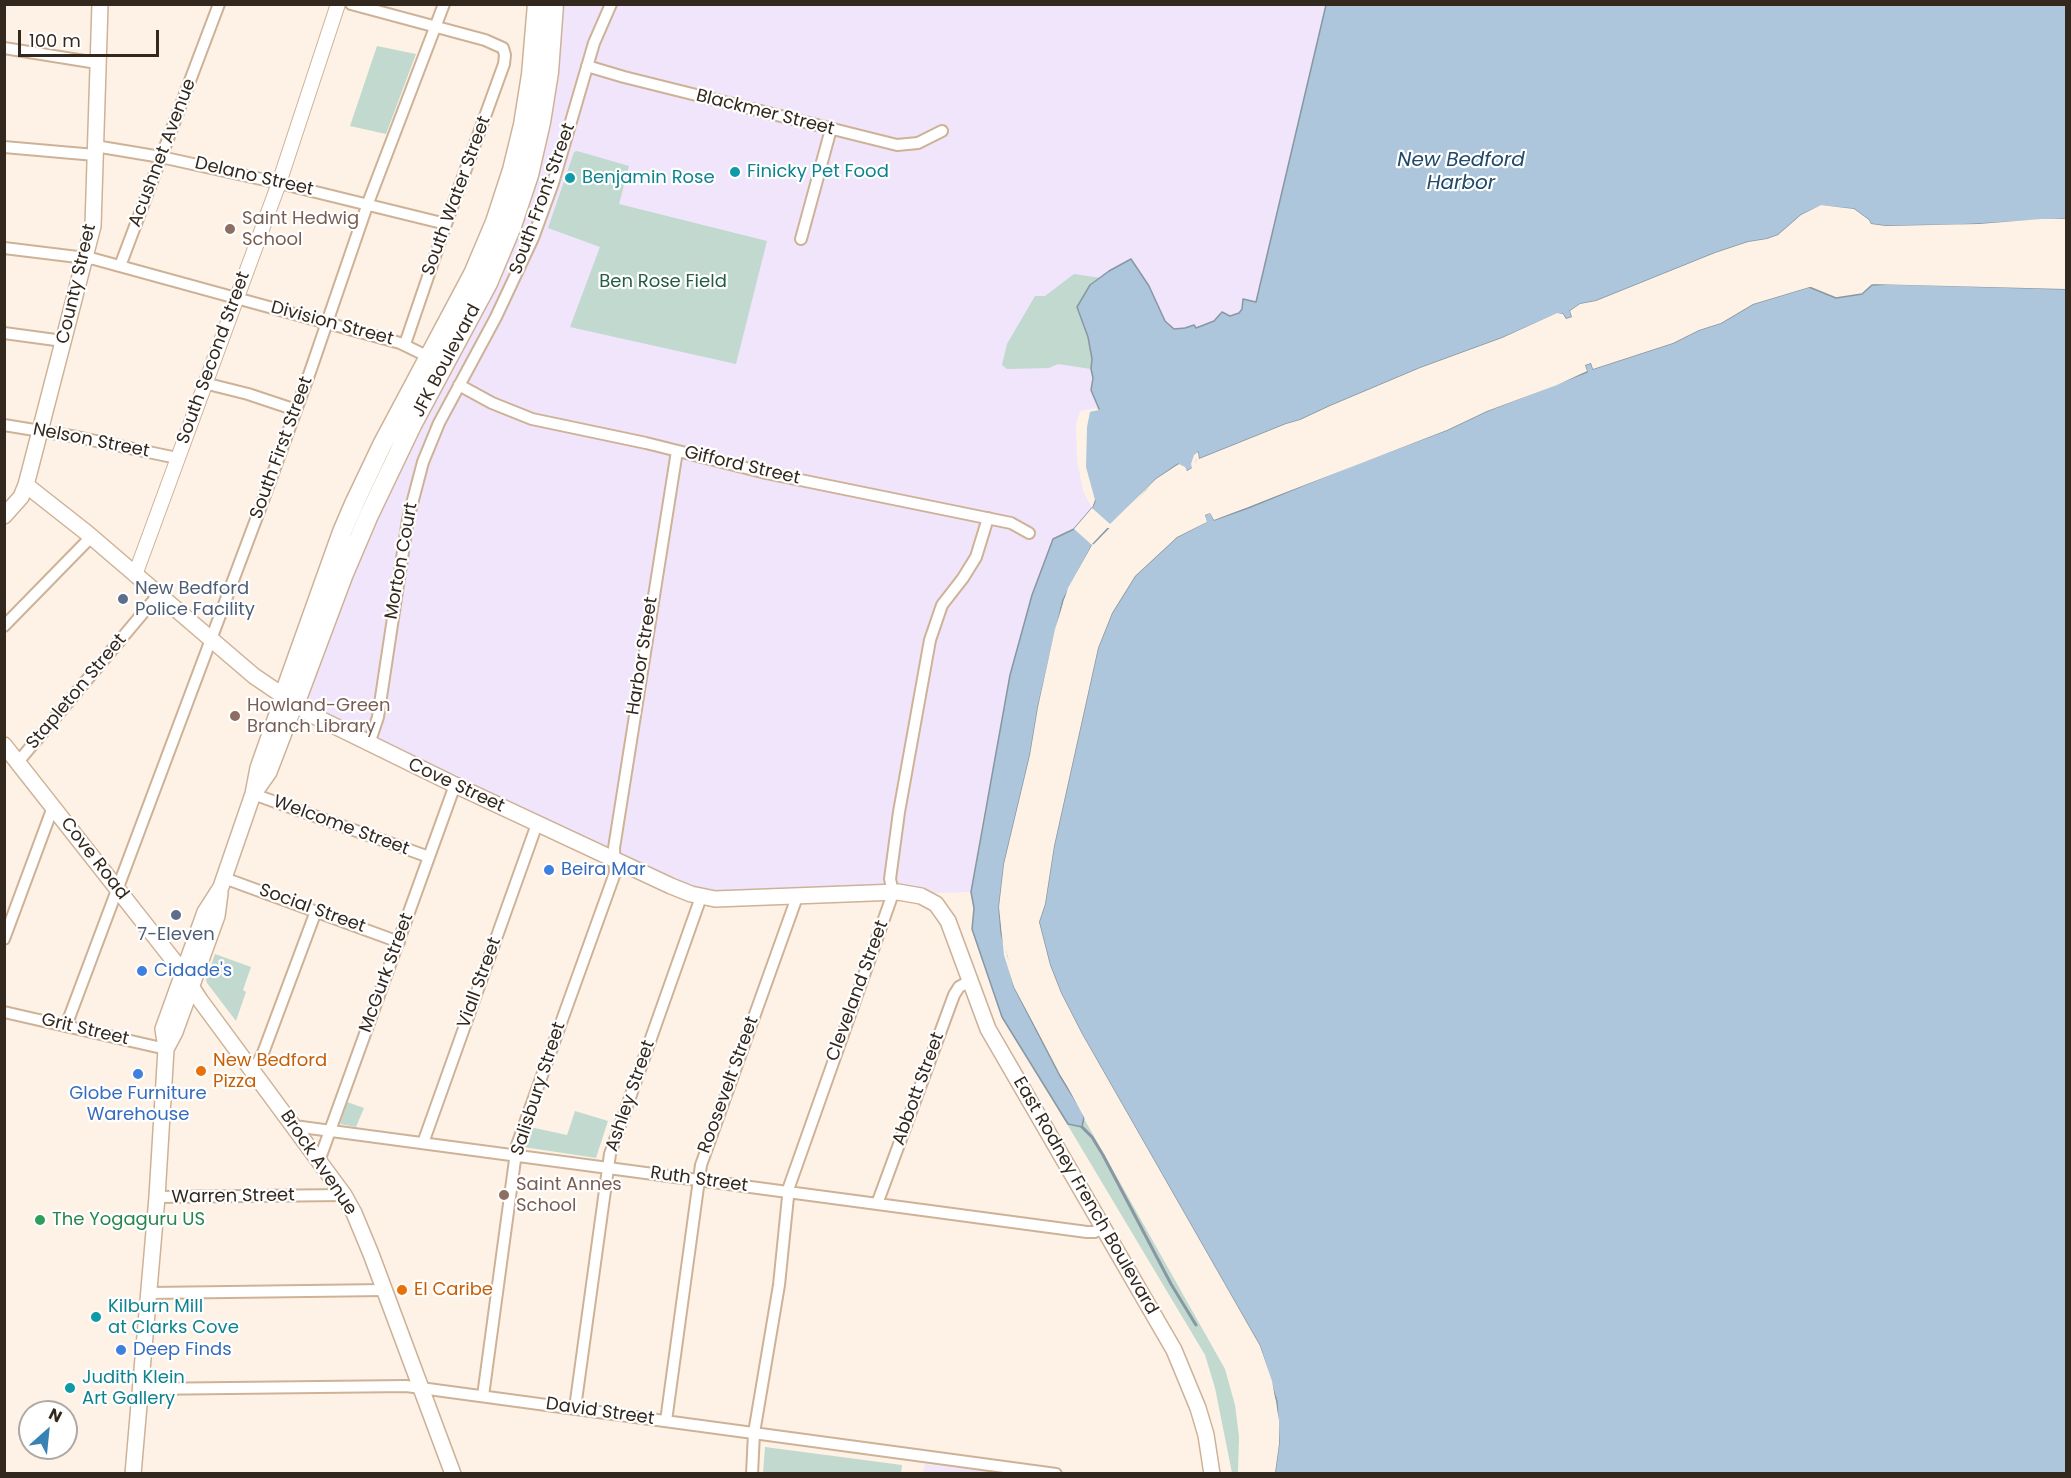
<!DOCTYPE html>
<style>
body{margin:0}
#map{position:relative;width:2071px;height:1478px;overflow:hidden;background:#fef2e6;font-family:Poppins,sans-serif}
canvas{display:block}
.frame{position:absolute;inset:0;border:6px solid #33281d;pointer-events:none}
.north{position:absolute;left:18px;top:1400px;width:60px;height:60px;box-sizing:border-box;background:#fff;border:2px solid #ada9a5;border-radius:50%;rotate:27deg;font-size:16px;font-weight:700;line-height:24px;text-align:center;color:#33281d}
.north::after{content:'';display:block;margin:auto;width:21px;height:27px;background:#3882b6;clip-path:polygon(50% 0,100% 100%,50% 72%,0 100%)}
.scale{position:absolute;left:18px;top:30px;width:141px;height:27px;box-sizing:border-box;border:3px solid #33281d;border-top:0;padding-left:8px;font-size:18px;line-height:21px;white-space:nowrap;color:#33281d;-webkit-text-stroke:4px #fff;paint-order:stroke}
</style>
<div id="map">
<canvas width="2071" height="1478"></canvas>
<div class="frame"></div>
<div class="north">N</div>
<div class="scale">100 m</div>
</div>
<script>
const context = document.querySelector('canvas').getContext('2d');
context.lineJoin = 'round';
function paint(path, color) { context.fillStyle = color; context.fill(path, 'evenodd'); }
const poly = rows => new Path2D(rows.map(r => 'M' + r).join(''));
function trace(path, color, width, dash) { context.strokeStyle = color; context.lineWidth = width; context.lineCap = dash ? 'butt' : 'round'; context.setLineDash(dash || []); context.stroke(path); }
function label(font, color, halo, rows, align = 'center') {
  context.font = font + ' Poppins,sans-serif'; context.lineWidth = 4.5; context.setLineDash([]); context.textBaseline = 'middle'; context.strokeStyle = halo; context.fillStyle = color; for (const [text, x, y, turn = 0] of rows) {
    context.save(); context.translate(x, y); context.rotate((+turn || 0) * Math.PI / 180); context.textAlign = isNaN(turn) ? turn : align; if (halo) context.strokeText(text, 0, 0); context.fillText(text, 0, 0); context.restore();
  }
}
paint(poly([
 [554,5,1326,5,1256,303,1243,304,1239,313,1233,315,1222,312,1214,321,1196,328,1194,325,1185,328,1173,329,1165,321,1149,286,1109,271,1101,278,1091,369,1094,378,1091,390,1099,410,1092,508,1074,529,1053,539,1032,595,1023,630,983,817,971,892,715,899,295,704,331,608,488,283],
 [925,1464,1000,1473,923,1473]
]), '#f0e5fa');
paint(poly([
 [377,46,416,54,386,134,350,126],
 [577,151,629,166,619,204,767,241,736,364,570,327,600,247,548,228,574,152],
 [1074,274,1101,278,1090,285,1077,308,1088,337,1092,359,1091,369,1058,364,1049,368,1007,369,1002,365,1007,344,1035,296,1045,296],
 [215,954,251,967,243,990,246,992,236,1021,207,983,206,980],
 [1024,1052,1060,1076,1225,1369,1235,1405,1239,1437,1238,1473,1232,1473,1215,1388,1205,1355],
 [347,1102,364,1108,356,1127,340,1124],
 [575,1111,608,1121,596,1158,523,1147,530,1127,567,1135],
 [765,1447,902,1465,901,1473,763,1473]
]), '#c1d9ce');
const water = poly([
 [1326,5,2066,5,2066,219,1959,225,1886,226,1871,224,1869,220,1854,209,1821,206,1801,215,1778,235,1767,239,1748,242,1715,253,1596,301,1580,304,1570,311,1572,317,1566,319,1563,314,1557,314,1502,338,1420,368,1330,406,1300,420,1286,424,1199,459,1198,452,1193,468,1187,471,1178,464,1156,479,1092,545,1063,600,1038,707,1030,755,1004,864,999,907,1001,932,1014,987,1060,1076,1082,1111,1084,1117,1082,1127,1068,1124,1002,1017,972,929,974,908,971,892,1010,675,1032,595,1053,539,1074,529,1092,508,1095,501,1086,490,1082,413,1099,409,1091,390,1093,378,1091,369,1092,359,1088,337,1077,307,1090,285,1109,271,1131,259,1149,286,1165,321,1174,329,1185,328,1194,325,1196,328,1214,321,1222,312,1230,316,1239,313,1242,309,1243,299,1256,302,1326,5],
 [1890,284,2066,289,2066,1473,1275,1473,1279,1443,1277,1402,1260,1346,1082,1034,1061,993,1050,965,1039,922,1045,904,1054,846,1098,648,1112,613,1135,576,1177,537,1206,522,1205,515,1210,512,1214,520,1248,508,1353,465,1447,430,1487,411,1587,372,1585,365,1591,363,1593,369,1673,343,1699,330,1721,323,1753,304,1809,287,1836,298,1862,294,1872,285,1890,284]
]);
paint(water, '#adc6db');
trace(water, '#8897a2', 1.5);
paint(poly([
 [1821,205,1854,209,1869,220,1871,224,1886,226,1979,224,2041,219,2066,219,2066,222,1959,228,1886,229,1870,226,1866,221,1853,212,1821,208,1802,218,1779,238,1768,242,1749,245,1716,256,1598,304,1582,307,1574,312,1575,317,1565,321,1561,317,1557,317,1503,341,1421,371,1331,408,1301,423,1287,427,1200,462,1196,459,1195,470,1186,474,1179,467,1157,481,1146,490,1116,524,1111,528,1107,528,1092,544,1095,545,1090,557,1066,601,1058,630,1041,708,1033,756,1007,864,1002,907,1007,955,1017,986,1047,1046,1085,1110,1086,1121,1014,987,1004,955,999,907,1004,864,1030,755,1038,707,1055,629,1068,588,1092,545,1074,529,1092,508,1083,491,1077,460,1076,425,1080,411,1097,408,1099,410,1090,412,1087,427,1086,467,1095,500,1092,508,1110,524,1156,479,1179,464,1185,467,1187,471,1192,468,1191,464,1194,455,1198,452,1199,459,1286,424,1300,420,1330,406,1420,368,1502,338,1557,313,1563,314,1566,319,1572,317,1570,311,1580,304,1596,301,1715,253,1748,242,1767,239,1778,235,1801,215],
 [1913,281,2066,286,2066,289,1869,284,1872,282],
 [1808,284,1813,286,1753,304,1721,323,1699,330,1673,343,1593,369,1591,363,1585,365,1587,371,1557,385,1487,411,1447,430,1214,520,1210,513,1205,515,1207,522,1177,537,1135,576,1112,613,1098,648,1054,846,1045,904,1039,922,1050,965,1061,993,1082,1034,1260,1346,1272,1381,1279,1420,1279,1444,1275,1473,1272,1474,1276,1443,1274,1403,1257,1347,1080,1036,1059,994,1047,966,1036,922,1042,904,1052,846,1095,647,1109,612,1132,574,1175,535,1203,521,1202,514,1209,510,1212,510,1216,516,1247,505,1556,382,1583,370,1582,365,1584,362,1592,360,1595,365,1672,341,1698,328,1720,320,1751,301]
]), '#fef2e6');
trace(poly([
 [1082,1127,1092,1137,1103,1155,1171,1284,1196,1325]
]), '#8897a2', 3);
const minor = poly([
 [351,4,485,40,503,48,505,55,504,64,446,224,405,344],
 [4,48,97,63],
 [587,66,624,77,897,145,918,143,942,131],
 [95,146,161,157,279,183,446,224],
 [4,147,95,155],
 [801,239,831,129],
 [4,248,94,259,400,343,433,359],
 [120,266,219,4],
 [4,333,63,341],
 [204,383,248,394,296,410],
 [459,385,492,403,532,419,646,443,766,473,1011,523,1029,533],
 [4,425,77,437,177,458],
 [4,626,91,537],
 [369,744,378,717,408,519,423,462,439,423,496,317,533,238,553,183,594,43,611,4],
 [18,762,158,595],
 [253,794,429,857],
 [224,878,399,942],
 [4,939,53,807],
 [4,1012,166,1049],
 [66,1026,261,506,310,372,368,203,444,4],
 [251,1067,258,1062,263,1053,316,911],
 [294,1126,1087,1232,1095,1232,1104,1227],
 [423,1143,537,824],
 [319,1161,455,785],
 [157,1197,344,1195],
 [877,1204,954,995,959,987,970,981],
 [150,1293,385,1290],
 [142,1389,406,1386,1056,1474],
 [483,1396,517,1145,615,873,614,848,677,451],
 [575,1408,610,1154,701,897],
 [666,1421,701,1165,797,897],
 [752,1474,754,1433,779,1285,789,1187,891,899,893,892,890,879,899,812,930,640,942,605,963,578,976,557,988,518]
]);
const tertiary = poly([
 [135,575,279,183,338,4]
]);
const secondary = poly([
 [26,485,87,533,254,676,310,714,455,785,671,886,691,894,715,899,898,892,921,896,936,904,948,921,988,1029,1174,1350,1198,1408,1206,1435,1212,1474],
 [4,516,21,497,26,485,93,226,100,4],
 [4,745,178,966,200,1000,344,1195,354,1213,371,1254,453,1474],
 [255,792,269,772,295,704],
 [166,1049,175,1032,217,916,220,893],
 [133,1474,157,1197,166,1049,163,1029,205,912,221,887,224,878,253,794,258,768,283,697]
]);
const primary = poly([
 [283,697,342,532,354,504,382,445,473,274,495,222,512,170,523,125,531,75,537,4],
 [295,704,343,576,369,515,412,425,488,283,512,226,529,175,541,122,549,72,554,4]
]);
trace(minor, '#ceb297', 14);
trace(tertiary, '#ceb297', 16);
trace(secondary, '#ceb297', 18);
trace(primary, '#ceb297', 21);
trace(minor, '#fff', 10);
trace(tertiary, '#fff', 14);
trace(secondary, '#fff', 15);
trace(primary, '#fff', 18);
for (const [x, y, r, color] of [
 [735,172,6,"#0f9aa8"],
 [570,178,6,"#0f9aa8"],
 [230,229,6,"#8d6e63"],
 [123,599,6,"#5c6f8a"],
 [235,716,6,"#8d6e63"],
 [549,870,6,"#3f7fe0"],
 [176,915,6,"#5c6f8a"],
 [142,971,6,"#3f7fe0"],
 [201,1071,6,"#e8710a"],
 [138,1074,6,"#3f7fe0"],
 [504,1195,6,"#8d6e63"],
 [40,1220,6,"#2e9e5b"],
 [402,1290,6,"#e8710a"],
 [96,1317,6,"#0f9aa8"],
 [121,1350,6,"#3f7fe0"],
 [70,1388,6,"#0f9aa8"]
]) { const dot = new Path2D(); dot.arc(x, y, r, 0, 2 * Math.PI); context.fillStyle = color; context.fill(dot); trace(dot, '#fff', 2); }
label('18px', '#33281d', '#fff', [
 ["Blackmer Street",765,113,14],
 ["Acushnet Avenue",163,153,-69],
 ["Delano Street",254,177,13],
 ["South Water Street",457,196,-70],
 ["South Front Street",543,199,-70],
 ["County Street",77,284,-77],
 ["Division Street",332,324,15],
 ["South Second Street",214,358,-70],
 ["JFK Boulevard",447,361,-62],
 ["Nelson Street",91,441,11],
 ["South First Street",282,448,-70],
 ["Gifford Street",742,466,13],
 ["Morton Court",402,561,-80],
 ["Harbor Street",643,656,-81],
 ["Stapleton Street",77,692,-50],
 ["Cove Street",456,786,25],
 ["Welcome Street",341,826,20],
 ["Cove Road",94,859,52],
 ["Social Street",312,909,20],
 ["McGurk Street",387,973,-70],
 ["Viall Street",480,983,-70],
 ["Cleveland Street",858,991,-70],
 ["Grit Street",85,1030,13],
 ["Roosevelt Street",729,1085,-70],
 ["Salisbury Street",539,1089,-72],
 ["Abbott Street",919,1089,-70],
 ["Ashley Street",631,1096,-71],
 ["Brock Avenue",318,1163,56],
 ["Ruth Street",699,1180,8],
 ["East Rodney French Boulevard",1085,1196,60],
 ["Warren Street",233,1197,-1],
 ["David Street",600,1412,8]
]);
label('18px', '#0d838f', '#fff', [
 ["Finicky Pet Food",747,172],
 ["Benjamin Rose",582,178],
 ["Kilburn Mill",108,1307],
 ["at Clarks Cove",108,1328],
 ["Judith Klein",82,1378],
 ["Art Gallery",82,1399]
], 'left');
label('18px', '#785e54', '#fff', [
 ["Saint Hedwig",242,219],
 ["School",242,240],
 ["Howland-Green",247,706],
 ["Branch Library",247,727],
 ["Saint Annes",516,1185],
 ["School",516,1206]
], 'left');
label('18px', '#245c46', '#fff', [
 ["Ben Rose Field",663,282]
]);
label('18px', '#4e5e75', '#fff', [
 ["New Bedford",135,589],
 ["Police Facility",135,610],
 ["7-Eleven",176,935,"center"]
], 'left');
label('18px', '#366cbe', '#fff', [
 ["Beira Mar",561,870],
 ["Cidade's",154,971],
 ["Globe Furniture",138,1094,"center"],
 ["Warehouse",138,1115,"center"],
 ["Deep Finds",133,1350]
], 'left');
label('18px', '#c56008', '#fff', [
 ["New Bedford",213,1061],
 ["Pizza",213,1082],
 ["El Caribe",414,1290]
], 'left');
label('18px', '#27864d', '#fff', [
 ["The Yogaguru US",52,1220]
], 'left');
label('italic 20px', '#204a69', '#fff', [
 ["New Bedford",1461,161],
 ["Harbor",1461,184]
]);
</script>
